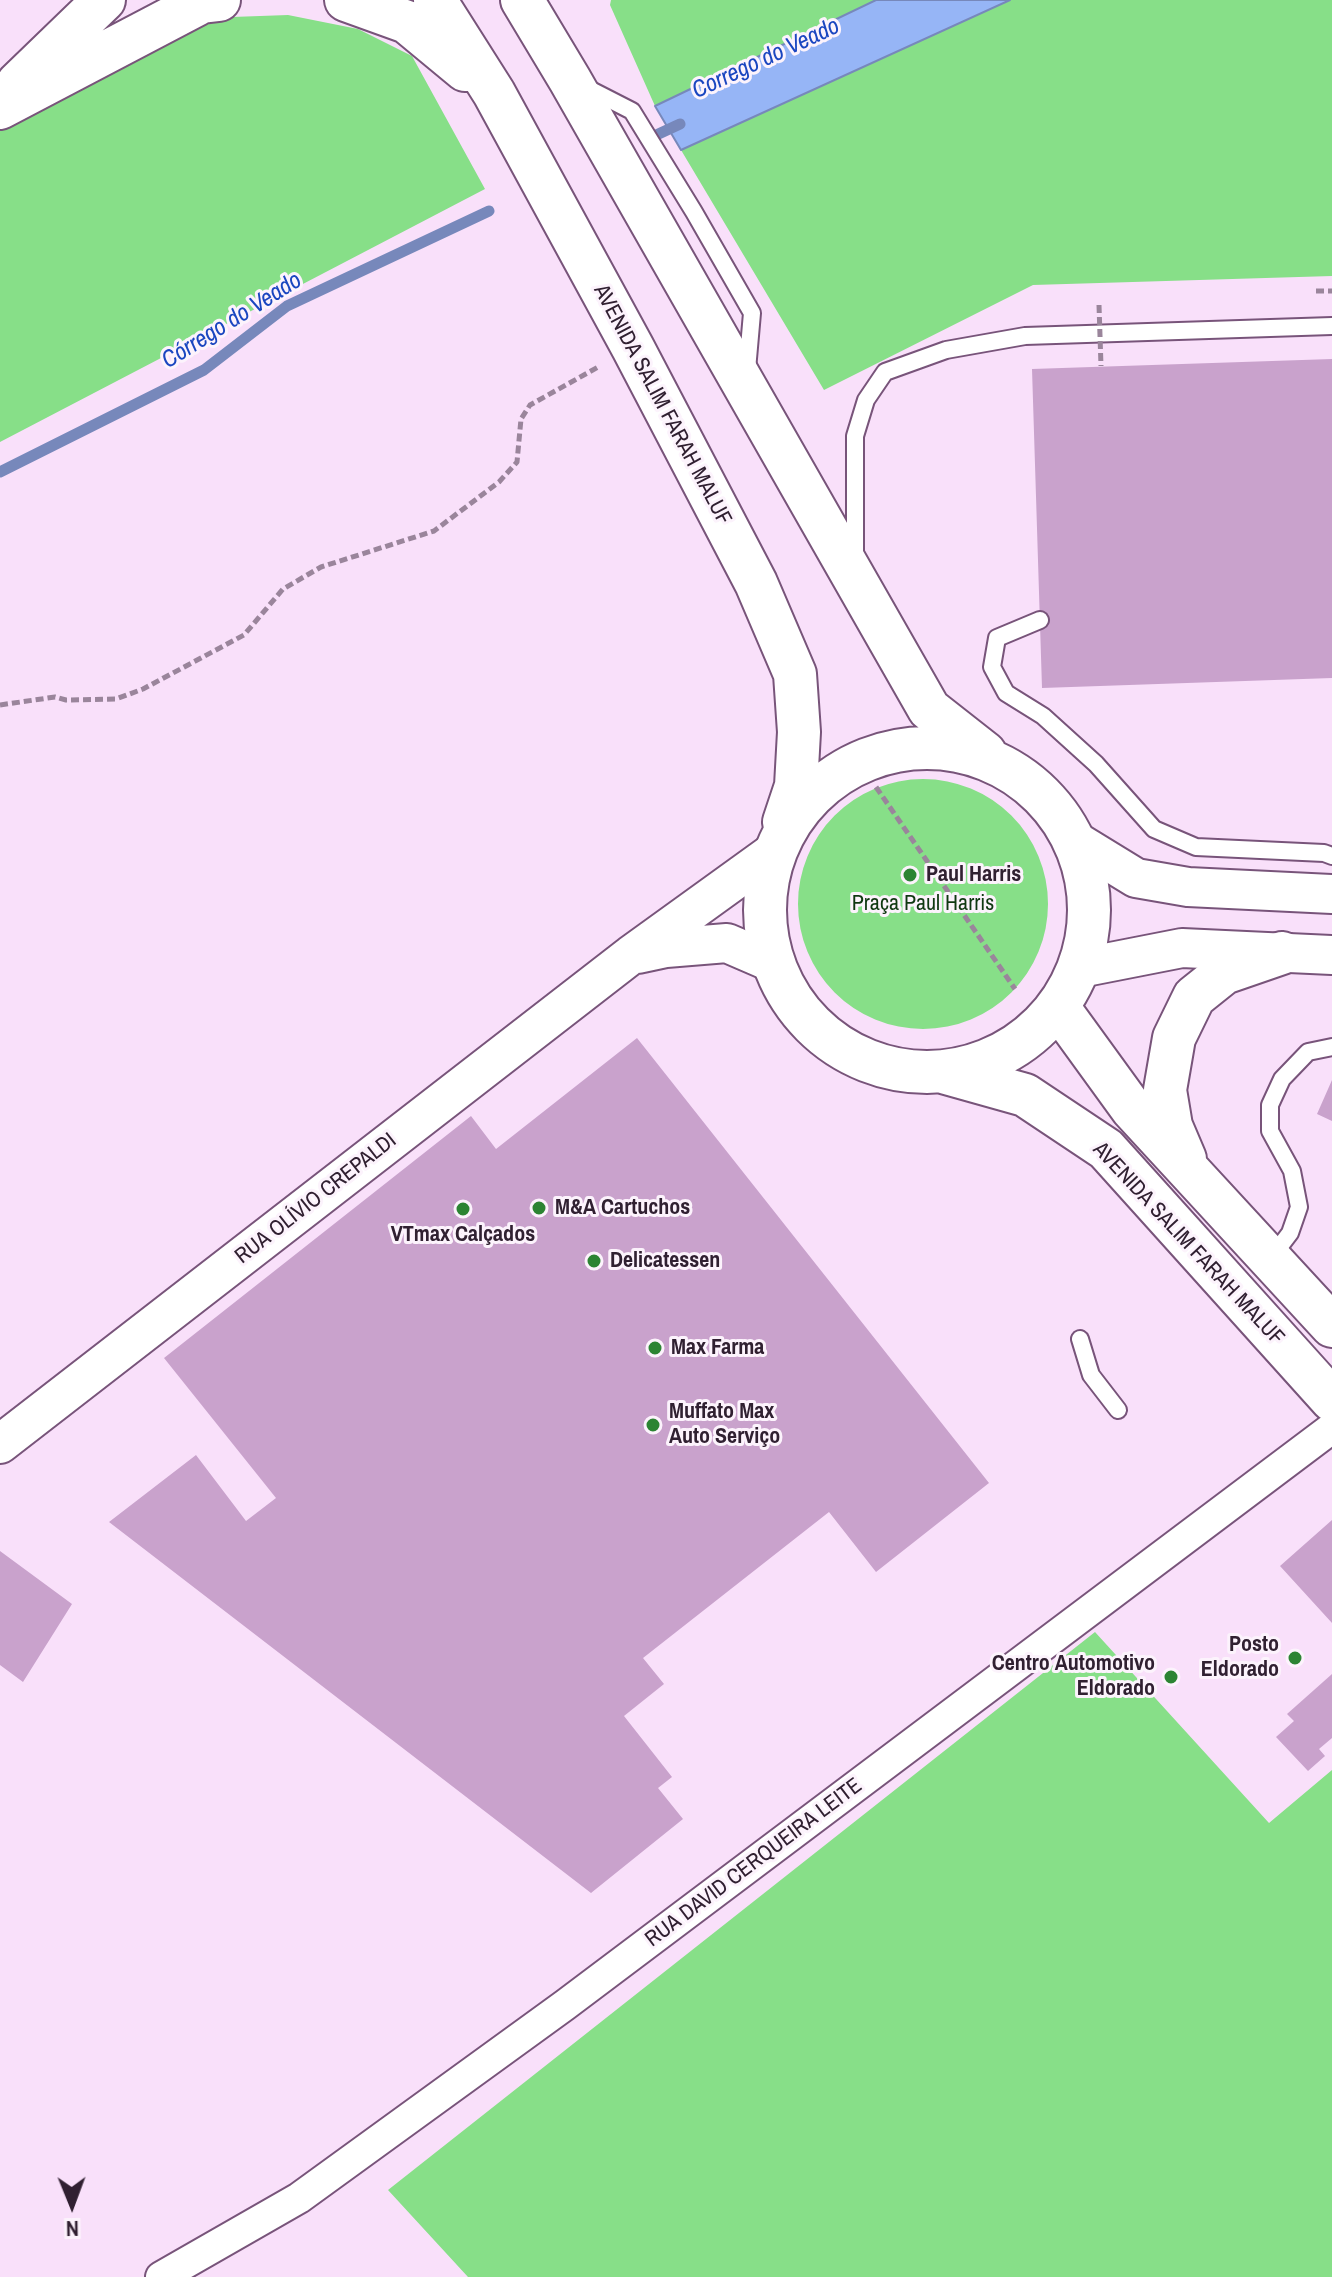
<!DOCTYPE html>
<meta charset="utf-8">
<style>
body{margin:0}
#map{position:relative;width:1332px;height:2277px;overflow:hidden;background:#f9e0fa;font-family:"Archivo Narrow",sans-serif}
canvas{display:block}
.north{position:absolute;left:32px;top:2165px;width:80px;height:80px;-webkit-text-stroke:6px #fcf3fc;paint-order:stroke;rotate:179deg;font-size:22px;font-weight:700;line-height:32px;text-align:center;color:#302031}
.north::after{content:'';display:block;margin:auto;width:28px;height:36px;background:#302031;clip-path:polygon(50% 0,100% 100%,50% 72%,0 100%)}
</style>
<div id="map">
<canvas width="1332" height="2277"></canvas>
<div class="north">N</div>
</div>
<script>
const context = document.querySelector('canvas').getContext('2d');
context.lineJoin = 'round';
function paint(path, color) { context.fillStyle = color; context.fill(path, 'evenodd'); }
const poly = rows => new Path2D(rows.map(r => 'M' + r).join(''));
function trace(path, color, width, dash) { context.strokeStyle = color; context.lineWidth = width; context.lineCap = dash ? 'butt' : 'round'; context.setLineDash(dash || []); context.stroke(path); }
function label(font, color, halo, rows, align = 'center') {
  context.font = font + ' "Archivo Narrow",sans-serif'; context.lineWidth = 6; context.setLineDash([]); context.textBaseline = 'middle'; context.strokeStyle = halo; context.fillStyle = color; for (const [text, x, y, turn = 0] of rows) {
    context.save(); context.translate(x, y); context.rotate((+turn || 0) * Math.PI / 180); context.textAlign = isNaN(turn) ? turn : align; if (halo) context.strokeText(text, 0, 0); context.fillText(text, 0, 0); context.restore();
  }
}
paint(poly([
 [611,0,876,0,655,106,610,5],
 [1010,0,1332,0,1332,276,1033,285,824,390,681,150],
 [288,15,358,29,412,56,485,189,0,442,0,127,204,18],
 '798 904a125 125 0 1 1 250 0a125 125 0 1 1-250 0Z',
 [1095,1632,1269,1823,1332,1770,1332,2277,468,2277,388,2190]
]), '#87df88');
const water = poly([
 [876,0,1010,0,681,150,655,106,876,0]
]);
paint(water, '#96b5f6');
trace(water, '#78b', 2);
trace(poly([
 [652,137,680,124],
 [0,472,204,370,287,306,489,211]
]), '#78b', 11);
paint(poly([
 [1332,359,1332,678,1042,688,1032,369],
 [637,1038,989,1483,876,1572,829,1512,643,1658,664,1684,624,1716,672,1777,658,1788,683,1819,591,1893,109,1522,196,1455,246,1521,276,1498,164,1358,471,1116,496,1149],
 [1332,1080,1332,1121,1317,1114],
 [1332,1520,1332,1623,1280,1566],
 [0,1551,72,1604,23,1682,0,1665],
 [1332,1674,1332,1738,1319,1749,1325,1756,1308,1771,1276,1737,1294,1721,1287,1714]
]), '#c9a2cc');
const service = poly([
 [585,87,632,111,694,212,752,313,747,370],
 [855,559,855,436,866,400,885,372,946,350,1025,336,1332,326],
 [1040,620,997,638,992,667,1006,693,1043,716,1096,764,1154,829,1196,847,1324,853,1332,856],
 [1271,1258,1290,1233,1299,1207,1292,1171,1270,1131,1270,1105,1282,1079,1308,1052,1332,1047],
 [1080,1339,1091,1375,1118,1410]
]);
const minor = poly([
 [161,2277,299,2198,565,2005,1332,1428]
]);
const tertiary = poly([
 [1074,840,1136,878,1188,887,1332,894],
 [638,954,666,948,727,943,771,962],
 [1080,968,1182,948,1332,955],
 [0,1444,631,955,775,851]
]);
const secondary = poly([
 [346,0,407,22,465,70],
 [435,0,494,93,633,348,756,583,795,674,799,732,796,786,784,822],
 [522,0,570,80,929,709,985,753],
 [18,83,104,0],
 [0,108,202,2,219,0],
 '765 910a162 162 0 1 1 324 0a162 162 0 1 1-324 0Z',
 [1058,1007,1132,1109,1332,1326],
 [943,1072,1025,1095,1106,1149,1332,1400],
 [1185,1159,1171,1126,1165,1090,1174,1038,1194,997,1224,973,1282,953]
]);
trace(service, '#78547a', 20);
trace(minor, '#78547a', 34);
trace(tertiary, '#78547a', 42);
trace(secondary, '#78547a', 46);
trace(poly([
 [1316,291,1332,291],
 [0,705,55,697,66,700,116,699,143,689,244,635,283,589,321,567,434,531,499,482,517,462,521,419,530,405,600,366],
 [876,787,1015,989]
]), '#9a859b', 5, [8, 4]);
trace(service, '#fff', 16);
trace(minor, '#fff', 30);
trace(tertiary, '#fff', 38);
trace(secondary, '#fff', 42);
trace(poly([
 [1099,305,1101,366]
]), '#9a859b', 5, [8, 4]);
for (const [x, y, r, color] of [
 [910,875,8,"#2c8433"],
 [539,1208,8,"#2c8433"],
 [463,1209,8,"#2c8433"],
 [594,1261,8,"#2c8433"],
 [655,1348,8,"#2c8433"],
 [653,1425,8,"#2c8433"],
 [1295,1658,8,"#2c8433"],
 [1171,1677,8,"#2c8433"]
]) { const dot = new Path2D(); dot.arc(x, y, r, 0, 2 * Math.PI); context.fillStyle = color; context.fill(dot); trace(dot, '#fcf3fc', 3); }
label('22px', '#302031', '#fcf3fc', [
 ["AVENIDA SALIM FARAH MALUF",662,405,62],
 ["RUA OLÍVIO CREPALDI",316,1199,-38],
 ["AVENIDA SALIM FARAH MALUF",1188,1244,47],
 ["RUA DAVID CERQUEIRA LEITE",754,1863,-37]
]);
label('bold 22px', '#302031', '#fcf3fc', [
 ["Paul Harris",926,875],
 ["M&A Cartuchos",555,1208],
 ["VTmax Calçados",463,1235,"center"],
 ["Delicatessen",610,1261],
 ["Max Farma",671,1348],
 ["Muffato Max",669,1412],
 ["Auto Serviço",669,1437],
 ["Posto",1279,1645,"right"],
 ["Eldorado",1279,1670,"right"],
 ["Centro Automotivo",1155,1664,"right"],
 ["Eldorado",1155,1689,"right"]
], 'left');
label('22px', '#0f3811', '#fcf3fc', [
 ["Praça Paul Harris",923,904]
]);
label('italic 24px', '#1a46c0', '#fcf3fc', [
 ["Corrego do Veado",766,59,-25],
 ["Córrego do Veado",232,321,-32]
]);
</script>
